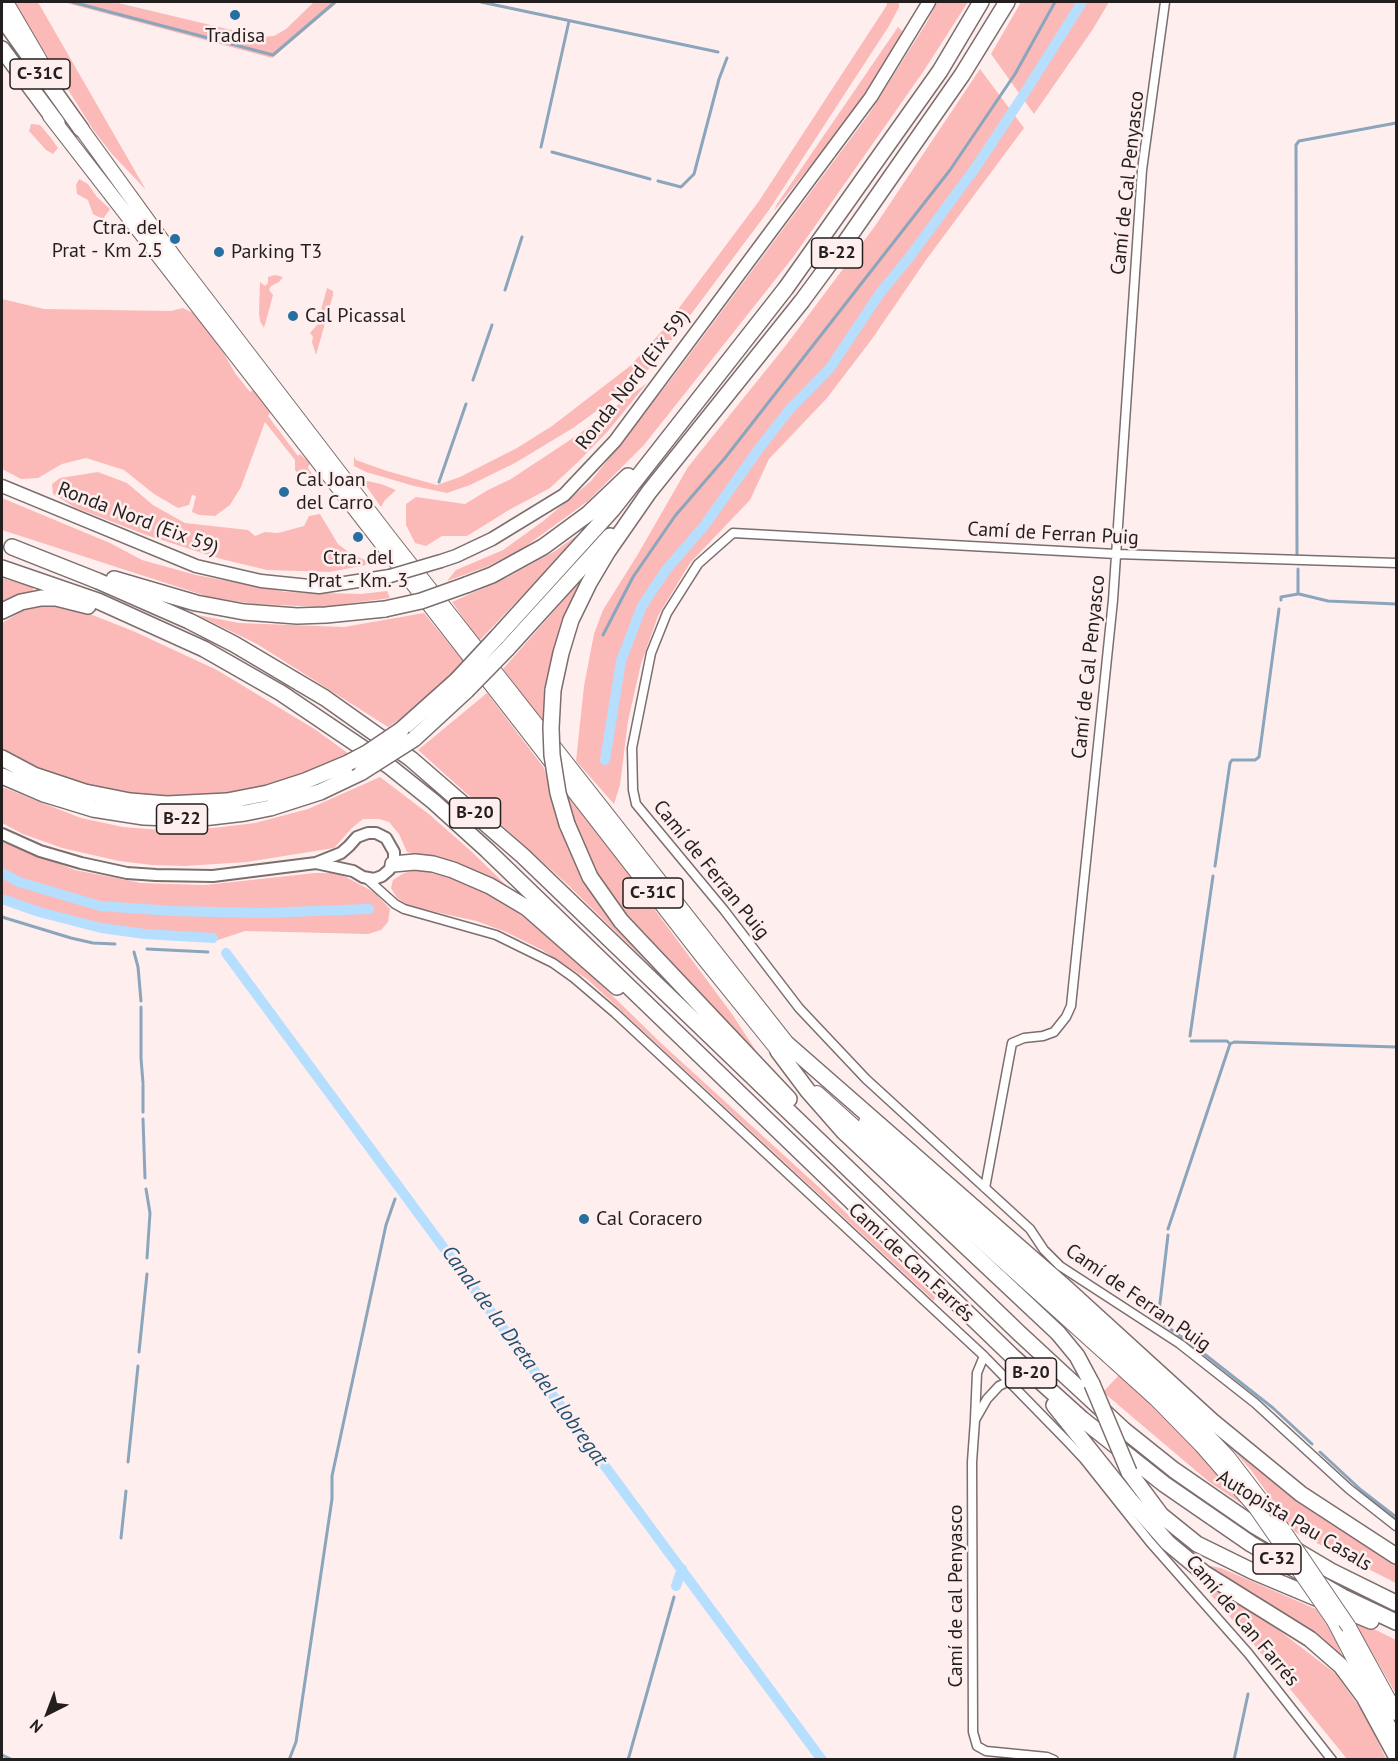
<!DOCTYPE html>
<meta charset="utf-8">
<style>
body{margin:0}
#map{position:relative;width:1398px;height:1761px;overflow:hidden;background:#feefee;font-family:"PT Sans",sans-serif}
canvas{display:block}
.frame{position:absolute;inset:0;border:3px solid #241f1f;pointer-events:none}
.north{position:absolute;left:18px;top:1683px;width:60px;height:60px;-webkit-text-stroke:4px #feefee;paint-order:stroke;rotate:222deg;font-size:16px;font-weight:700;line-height:24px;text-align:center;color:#241f1f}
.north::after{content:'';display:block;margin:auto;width:21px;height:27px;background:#241f1f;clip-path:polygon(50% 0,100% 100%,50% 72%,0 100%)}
</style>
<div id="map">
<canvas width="1398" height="1761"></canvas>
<div class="frame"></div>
<div class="north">N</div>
</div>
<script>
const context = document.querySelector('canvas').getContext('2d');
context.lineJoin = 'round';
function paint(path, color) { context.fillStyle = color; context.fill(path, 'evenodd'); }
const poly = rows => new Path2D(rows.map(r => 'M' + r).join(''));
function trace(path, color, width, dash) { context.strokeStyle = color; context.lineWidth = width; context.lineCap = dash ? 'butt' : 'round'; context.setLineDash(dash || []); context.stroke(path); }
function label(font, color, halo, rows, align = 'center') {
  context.font = font + ' "PT Sans",sans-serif'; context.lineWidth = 5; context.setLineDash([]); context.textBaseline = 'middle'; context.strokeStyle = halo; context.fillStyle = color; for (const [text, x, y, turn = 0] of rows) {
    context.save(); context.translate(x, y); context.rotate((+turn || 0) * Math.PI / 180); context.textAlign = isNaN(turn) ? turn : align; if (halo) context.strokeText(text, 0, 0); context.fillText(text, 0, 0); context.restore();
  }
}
paint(poly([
 [13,2,37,2,39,4,146,190,112,154,94,131],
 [63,2,114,2,261,37,274,36,286,29,314,2,338,2,272,58],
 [886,2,899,2,899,7,889,26,769,210,653,365,631,386,573,428,515,463,470,485,447,493,414,486,366,472,354,466,354,456,356,460,387,471,437,485,460,477,517,448,552,426,630,366,661,332,759,201,887,5],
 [937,2,968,2,923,72,794,256,644,445,588,501,522,549,486,567,447,581,456,570,503,550,542,522,591,481,672,378,869,114,927,22],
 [1021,2,1109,2,1093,29,1034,114,991,54],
 [898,27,902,31,900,41,838,132,774,211,777,204],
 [980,69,1024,128,926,260,872,339,827,398,769,459,750,500,690,563,658,616,641,664,628,721,620,785,614,804,576,761,584,686,594,634,603,610,638,554,688,467,787,344,875,226],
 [31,124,40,125,51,138,58,148,53,154,46,150,29,131],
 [79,179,88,184,97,197,110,209,103,219,93,214,88,200,77,194,76,185],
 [275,275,283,277,279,282,271,286,269,290,273,295,264,328,260,321,259,313,260,282,265,286,268,283,268,277],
 [327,288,333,291,333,295,316,355,312,342,313,337,310,333,317,325],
 [2,299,44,309,171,311,183,308,195,314,223,352,235,373,250,392,253,390,263,401,270,413,268,416,298,456,300,454,310,463,308,468,320,485,306,472,304,475,298,474,295,470,295,460,265,422,241,487,230,505,215,516,199,515,192,512,196,496,192,495,189,505,178,508,154,494,124,470,86,458,62,464,38,478,21,479,2,469],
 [647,383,609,430,578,462,550,488,509,510,467,536,442,536,426,546,415,543,406,525,406,504,416,497,465,504,488,490,511,479,579,434],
 [98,472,127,483,153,505,185,523,248,530,255,536,265,532,278,533,304,526,309,516,320,514,338,544,351,554,365,560,366,565,330,572,267,570,221,559,146,535,74,507,53,494,52,484,60,478],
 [367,481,381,484,396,490,385,500,381,507,364,483],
 [2,498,110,543,142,560,196,575,286,592,361,594,387,591,390,598,323,607,255,604,209,597,2,530],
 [587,528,479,641,452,602,508,577,555,551],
 [584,577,570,604,551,675,544,723,503,669],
 [2,578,33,587,33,591,2,603],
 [50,606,85,612,133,631,217,670,316,730,349,754,320,769,250,791,190,797,116,792,83,785,27,764,2,749,2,623,22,611,36,607],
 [424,613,463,661,439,687,409,713,388,727,257,644,197,615,239,623,344,627],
 [487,693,544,768,568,845,591,889,636,945,674,989,567,884,418,750],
 [380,777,430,815,472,852,511,890,467,869,407,852,399,834,389,822,379,819,363,819,352,828,334,848,247,862,185,866,152,865,119,861,62,848,23,834,2,823,2,787,81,818,123,827,161,830,213,828,255,823,308,809],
 [566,790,732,1014,758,1054,632,923,603,885,582,844,568,806],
 [2,842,75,870,141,883,205,885,315,873,333,873,342,875,374,892,390,909,388,922,381,930,368,934,245,931,218,940,212,935,135,930,88,923,44,911,2,896],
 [417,870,458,879,485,890,528,920,583,967,662,1044,822,1190,935,1297,934,1301,587,979,542,950,506,932,476,921,409,906,397,898,391,888,393,880,404,873],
 [1119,1375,1165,1416,1245,1506,1208,1481,1103,1392],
 [1216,1431,1396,1562,1396,1583,1295,1532,1251,1470],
 [1205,1565,1221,1568,1316,1609,1334,1636,1343,1658],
 [1196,1578,1272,1625,1336,1674,1367,1718,1386,1759,1347,1759,1251,1641],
 [1352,1618,1396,1640,1396,1694]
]), '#fbbab8');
trace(poly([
 [72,2,273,55,335,2],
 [481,2,718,52],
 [541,147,569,21],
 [552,152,650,179],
 [658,181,681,187,694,174,719,79,727,58],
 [505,290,522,237],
 [473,380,492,325],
 [439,482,466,404],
 [1297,554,1296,145,1299,141,1396,123],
 [1299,594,1328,601,1396,604],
 [1281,600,1281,597,1298,594,1298,569],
 [603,635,633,577,675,516,725,458,950,170,1015,74,1055,2],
 [1215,866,1230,763,1232,760,1255,760,1259,757,1279,609],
 [2,917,71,938,93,943,115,944],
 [147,949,208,952],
 [134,952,138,967,141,1001],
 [141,1007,141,1058,143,1083],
 [1190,1036,1213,876],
 [1191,1041,1227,1041,1230,1044,1234,1042,1396,1047],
 [143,1085,143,1112],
 [143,1119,145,1178],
 [146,1189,150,1213,147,1258],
 [1168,1229,1230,1044],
 [1168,1235,1158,1320,1198,1349,1273,1408,1312,1444],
 [139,1352,147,1274],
 [1320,1452,1361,1490,1396,1517],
 [128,1462,138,1366],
 [121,1538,126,1491],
 [2,1755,13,1760],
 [289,1760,296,1742,332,1499,332,1476,386,1225,395,1199],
 [628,1760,674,1597],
 [1234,1760,1248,1694]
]), '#8aa5bc', 3);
trace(poly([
 [605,760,621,661,642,606,666,570,704,526,758,450,789,410,830,368,880,293,908,259,976,167,1024,94,1082,2],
 [2,873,19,882,100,906,172,911,263,913,369,909],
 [2,899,39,912,101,928,145,934,213,938],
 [226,953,822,1760],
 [676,1586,682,1569]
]), '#b6deff', 10);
const minor = poly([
 [1396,563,1116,554,733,533,698,564,667,613,651,653,632,748,633,790,636,804,724,910,799,1008,866,1079,1030,1229,1044,1250,1060,1266,1180,1344,1255,1403,1349,1489,1396,1526],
 [366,878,395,904,404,909,496,935,553,963,574,978,615,1013,984,1356,1067,1441,1084,1459,1150,1542,1248,1653,1332,1760],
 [985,1188,1012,1043,1024,1038,1043,1036,1054,1032,1066,1017,1071,1006,1113,600,1142,170,1165,2],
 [1009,1381,999,1386,987,1399,975,1420,972,1462,973,1732,977,1746,986,1751,1047,1757,1054,1760],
 [975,1419,977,1373,984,1356]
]);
const tertiary = poly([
 [2,834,40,851,81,863,127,873,156,875,213,876,316,863,341,853,349,846,357,837,368,833,376,833,386,838,394,852,394,860,389,870,382,876,374,879,363,877,353,871,316,863]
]);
const secondary = poly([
 [2,486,196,566,261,581,319,587,390,576],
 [441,561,456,556,492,539,564,495,615,441,871,97,929,2]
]);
const trunk = poly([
 [6,2,44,67],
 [50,116,701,955,785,1059],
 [75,120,175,258,389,537,794,1052],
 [817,1093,1156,1399,1201,1445,1256,1508],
 [866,1122,1088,1320,1169,1395,1228,1457,1277,1521],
 [1334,1621,1396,1740],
 [1349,1627,1396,1713]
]);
const motorway = poly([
 [2,18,81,129],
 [2,49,57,123],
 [12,547,98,581,189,621,234,644,325,698,411,759,523,856,1019,1333,1124,1430,1174,1470,1255,1526,1331,1571,1396,1603],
 [2,568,98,601,204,649,281,693,389,766,434,802,487,850,1011,1355,1082,1419,1164,1484,1251,1544,1343,1597,1396,1622],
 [114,579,196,603,244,612,297,616,326,615,385,609],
 [466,585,492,575,543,547,588,514,628,476],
 [2,611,21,602,41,598,56,598,88,606],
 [497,637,612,510,786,288,940,71,981,2],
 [507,649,610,536],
 [553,690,561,653,571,620,589,583,608,551,649,492,802,301,844,244,962,75,1007,2],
 [401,730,457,680],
 [414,739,466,691],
 [2,758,34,775,85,792,130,801,167,804,227,801,268,793,305,781,348,763],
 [2,776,44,794,93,809,144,817,194,819,245,813,270,808,320,792,362,772],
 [567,824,590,877,621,921,789,1099],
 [393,864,415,862,433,864,453,870,490,886,527,908,617,987],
 [787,1044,1066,1288,1212,1421,1301,1494,1396,1556],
 [778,1051,808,1091,844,1132,1058,1333,1077,1356,1092,1384],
 [1054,1405,1130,1500,1168,1543,1204,1573,1310,1639,1341,1666,1364,1697,1396,1756],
 [1129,1472,1161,1515,1197,1544,1252,1571,1371,1621]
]);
trace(minor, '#7b6e6d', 11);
trace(tertiary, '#7b6e6d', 14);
trace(secondary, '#7b6e6d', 15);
trace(trunk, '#7b6e6d', 16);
trace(motorway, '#7b6e6d', 18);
trace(minor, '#fff', 8);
trace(tertiary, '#fff', 10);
trace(secondary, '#fff', 12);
trace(trunk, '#fff', 14);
trace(motorway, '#fff', 15);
const secondaryBridge = poly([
 [390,576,441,561]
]);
const trunkBridge = poly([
 [1256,1508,1334,1621],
 [1277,1521,1349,1627]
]);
const motorwayBridge = poly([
 [385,609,421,601,466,585],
 [457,680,497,637],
 [553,690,551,728,552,755,558,793,567,824],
 [466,691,507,649],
 [348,763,367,753,401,730],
 [362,772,414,739],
 [1092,1384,1129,1472]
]);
trace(secondaryBridge, '#7b6e6d', 15, []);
trace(trunkBridge, '#7b6e6d', 16, []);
trace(motorwayBridge, '#7b6e6d', 18, []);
trace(secondaryBridge, '#fff', 12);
trace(trunkBridge, '#fff', 14);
trace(motorwayBridge, '#fff', 15);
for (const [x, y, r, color] of [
 [235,15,6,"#256fa2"],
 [175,239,6,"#256fa2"],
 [219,252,6,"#256fa2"],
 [293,316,6,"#256fa2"],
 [284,492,6,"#256fa2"],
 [358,537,6,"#256fa2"],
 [584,1219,6,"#256fa2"]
]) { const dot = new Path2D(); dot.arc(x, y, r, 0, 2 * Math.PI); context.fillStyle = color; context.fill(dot); trace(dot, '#feefee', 2); }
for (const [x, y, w] of [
 [40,74,60],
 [837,253,51],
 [475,813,51],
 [182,819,51],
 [653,893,60],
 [1031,1373,51],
 [1277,1559,48]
]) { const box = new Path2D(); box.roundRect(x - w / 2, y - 15, w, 30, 4.5); context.fillStyle = '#feefee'; context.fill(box); trace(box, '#241f1f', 1.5); }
label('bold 18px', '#241f1f', null, [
 ["C-31C",40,74],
 ["B-22",837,253],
 ["B-20",475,813],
 ["B-22",182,819],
 ["C-31C",653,893],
 ["B-20",1031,1373],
 ["C-32",1277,1559]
]);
label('20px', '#241f1f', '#feefee', [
 ["Tradisa",235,36,"center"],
 ["Ctra. del",163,228,"right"],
 ["Prat - Km 2.5",163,251,"right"],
 ["Parking T3",231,252],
 ["Cal Picassal",305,316],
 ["Cal Joan",296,480],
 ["del Carro",296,503],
 ["Ctra. del",358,558,"center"],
 ["Prat - Km. 3",358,581,"center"],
 ["Cal Coracero",596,1219]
], 'left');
label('20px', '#241f1f', '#feefee', [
 ["Camí de Cal Penyasco",1128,183,-84],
 ["Ronda Nord (Eix 59)",633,380,-52],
 ["Ronda Nord (Eix 59)",138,519,21],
 ["Camí de Ferran Puig",1053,534,3],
 ["Camí de Cal Penyasco",1089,667,-84],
 ["Camí de Ferran Puig",711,870,51],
 ["Camí de Can Farrés",911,1263,43],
 ["Camí de Ferran Puig",1138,1298,35],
 ["Autopista Pau Casals",1294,1521,31],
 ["Camí de cal Penyasco",956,1596,-90],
 ["Camí de Can Farrés",1242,1621,50]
]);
label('italic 21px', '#205175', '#feefee', [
 ["Canal de la Dreta del Llobregat",524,1356,54]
]);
</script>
